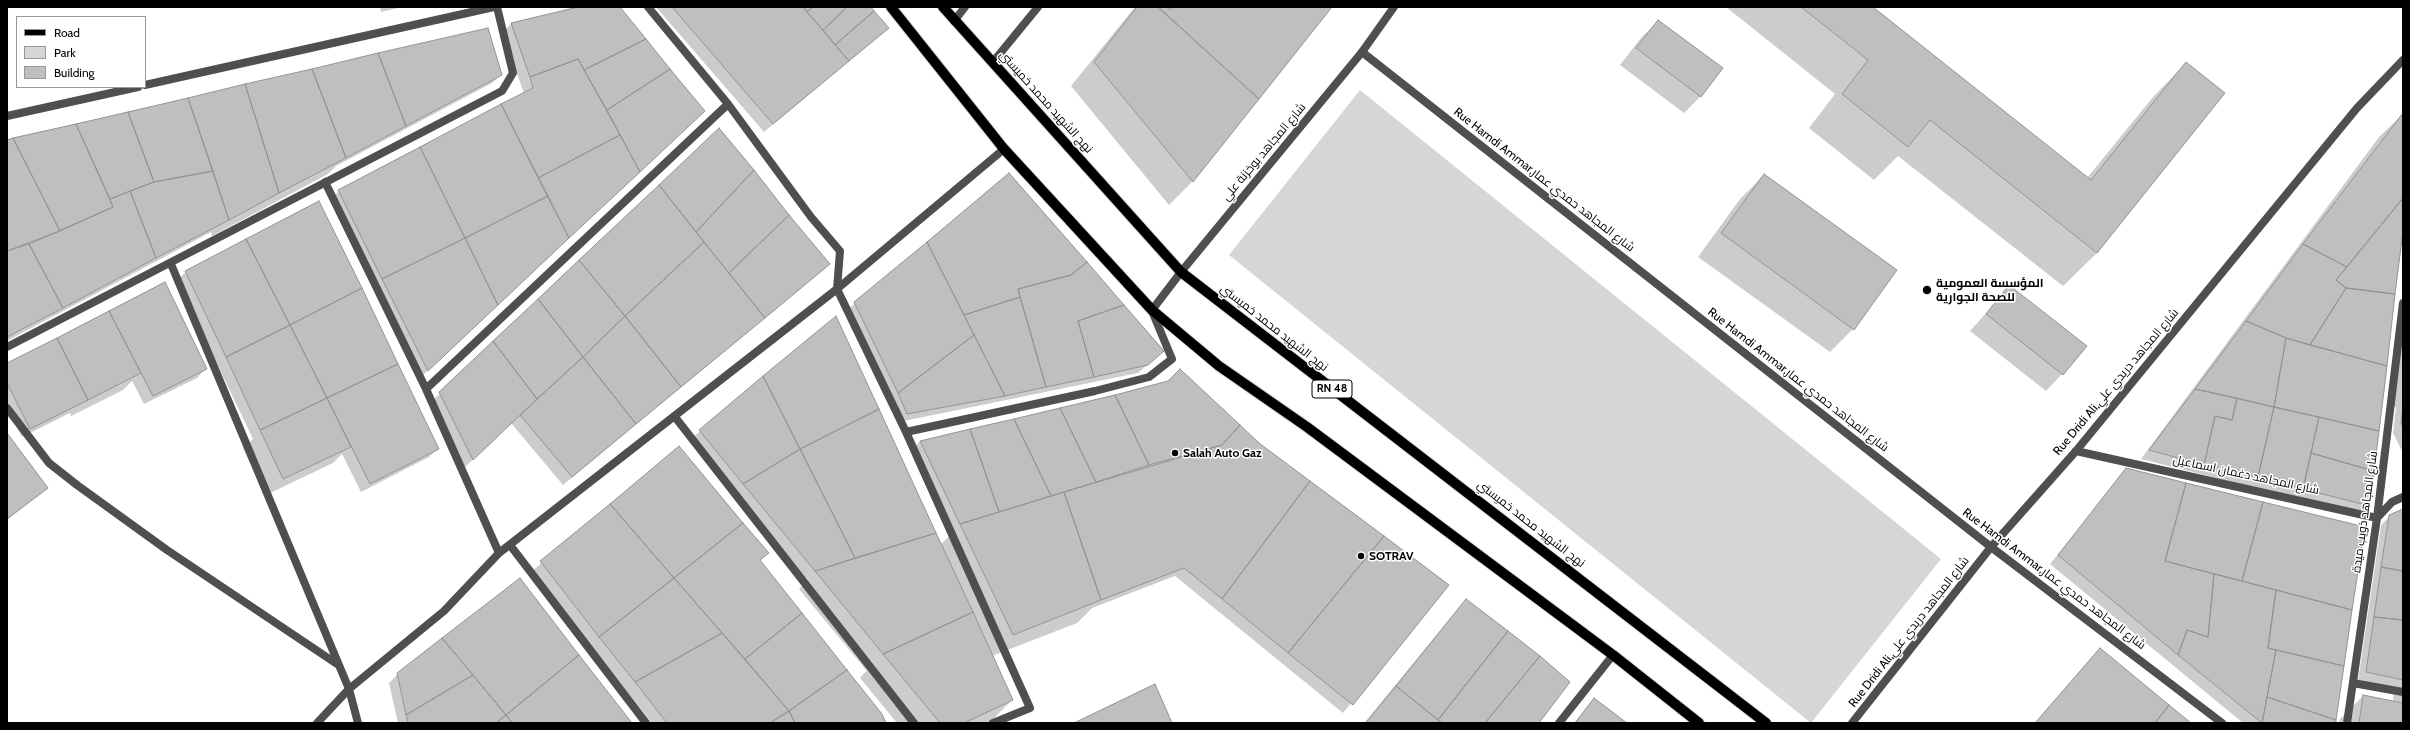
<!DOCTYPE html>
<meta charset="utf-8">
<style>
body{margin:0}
#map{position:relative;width:2410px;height:730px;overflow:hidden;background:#fff;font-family:Cabin,sans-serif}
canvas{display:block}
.frame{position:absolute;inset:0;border:8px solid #000;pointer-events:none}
.legend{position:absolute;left:16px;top:16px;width:130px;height:72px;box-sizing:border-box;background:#fff;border:1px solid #999;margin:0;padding:5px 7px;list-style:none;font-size:12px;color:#000}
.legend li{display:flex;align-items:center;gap:8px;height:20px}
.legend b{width:20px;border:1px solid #999}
</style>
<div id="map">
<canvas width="2410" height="730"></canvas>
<div class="frame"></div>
<ul class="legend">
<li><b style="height:5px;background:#000"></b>Road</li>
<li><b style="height:11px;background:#d6d6d6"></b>Park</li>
<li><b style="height:11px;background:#bfbfbf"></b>Building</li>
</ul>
</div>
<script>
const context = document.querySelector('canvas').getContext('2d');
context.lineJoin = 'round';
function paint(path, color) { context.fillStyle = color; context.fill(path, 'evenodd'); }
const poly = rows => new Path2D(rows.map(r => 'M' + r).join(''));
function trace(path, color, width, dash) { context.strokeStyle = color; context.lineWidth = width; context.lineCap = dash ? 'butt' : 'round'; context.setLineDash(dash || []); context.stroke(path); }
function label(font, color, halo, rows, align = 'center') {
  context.font = font + ' Cabin,Cairo,sans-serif'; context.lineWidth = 3; context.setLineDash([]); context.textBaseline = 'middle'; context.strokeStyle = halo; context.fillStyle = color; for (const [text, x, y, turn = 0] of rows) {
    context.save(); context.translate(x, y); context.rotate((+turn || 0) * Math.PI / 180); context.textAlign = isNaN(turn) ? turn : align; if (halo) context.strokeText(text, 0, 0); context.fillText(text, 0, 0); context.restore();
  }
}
paint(poly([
 [1360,90,1941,559,1811,723,1229,255]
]), '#d6d6d6');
paint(poly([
 [380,7,402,7,381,12],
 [582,7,618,7,703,111,419,379,330,200,339,191,524,94,503,32,512,23],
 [656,7,870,7,879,36,764,132],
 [1135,7,1331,7,1192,182,1169,205,1071,86],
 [1726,7,1872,7,2087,178,2153,97,2186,63,2224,94,2097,253,2063,286,1898,156,1874,180,1809,128,1835,94],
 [1658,21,1701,96,1684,113,1620,65,1641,38],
 [501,75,492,83,336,166,328,174,212,236,211,232,7,341,7,141,189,99],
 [2403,114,2403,223,2369,506,2360,514,2141,459,2379,137],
 [719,130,829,264,563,485,511,423,464,468,431,402],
 [1009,175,1154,359,1138,373,899,422,846,311],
 [1764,175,1853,329,1830,352,1698,257,1740,199],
 [186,272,438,448,429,457,361,492,342,454,333,463,266,495,243,448,253,439,177,280],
 [165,283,205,369,197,378,144,404,132,381,123,390,71,416,70,413,22,437,7,408,7,365],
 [2010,286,2062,374,2046,391,1970,331],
 [836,318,941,544,952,533,912,450,920,441,1258,443,1447,585,1343,713,1175,576,1092,608,1077,623,992,656,1012,700,989,723,897,723,860,678,869,668,866,670,799,589,809,578,806,579,691,439],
 [2403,318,2403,453,2393,433,2396,407,2388,407],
 [7,434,47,488,7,520],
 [679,448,768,553,760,561,885,723,652,723,532,571],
 [2127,470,2364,528,2335,723,2243,723,2050,564],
 [2403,510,2403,723,2339,723,2340,719,2363,696,2393,702,2394,689,2358,681,2381,525,2390,516],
 [1466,601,1538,723,1364,723,1458,609],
 [398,674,631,723,398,723,389,683],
 [1594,699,1625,723,1574,723]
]), '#0003');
const building = poly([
 [578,7,620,7,646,39,584,70,578,59,530,77,511,23,578,7],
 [672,7,803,7,849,61,773,124,672,7],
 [803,7,813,7,807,12,803,7],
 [813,7,847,7,823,30,807,12,813,7],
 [847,7,871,7,874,11,835,45,823,30,847,7],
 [1137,7,1158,7,1259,99,1193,182,1094,62,1137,7],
 [1158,7,1167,7,1170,10,1173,7,1332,7,1259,99,1158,7],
 [1801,7,1873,7,2091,180,2186,62,2225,93,2097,253,1930,120,1908,147,1842,94,1868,60,1801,7],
 [874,11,889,28,849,61,835,45,874,11],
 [1658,20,1723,68,1701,97,1636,48,1658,20],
 [488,28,502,75,406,126,378,53,488,28],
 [646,39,670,69,607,110,584,70,646,39],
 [378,53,406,126,346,158,312,69,378,53],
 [578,59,620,135,538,178,501,104,533,88,530,77,578,59],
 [312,69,346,158,279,193,245,84,312,69],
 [670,69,705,111,640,172,607,110,670,69],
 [245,84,279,193,229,220,188,98,245,84],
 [188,98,213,171,154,182,128,112,188,98],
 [501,104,548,196,465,238,420,147,501,104],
 [128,112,154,182,110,199,76,124,128,112],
 [2403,113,2403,198,2347,267,2303,244,2403,113],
 [76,124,113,207,60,231,13,138,76,124],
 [719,128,754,170,696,232,659,185,719,128],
 [620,135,640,172,569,238,538,178,620,135],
 [13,138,60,231,7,251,7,140,13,138],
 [420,147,465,238,382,279,338,190,420,147],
 [754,170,789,215,729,273,696,232,754,170],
 [213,171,229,220,156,258,130,191,154,182,213,171],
 [1009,173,1087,262,1071,275,1018,289,1020,297,964,315,927,242,1009,173],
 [1764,174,1897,270,1854,330,1721,233,1764,174],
 [659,185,704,242,625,316,579,260,659,185],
 [130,191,156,258,63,308,29,244,113,207,110,199,130,191],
 [548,196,569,238,498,305,465,238,548,196],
 [2403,198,2403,231,2395,294,2346,288,2336,280,2403,198],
 [319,201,362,288,290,325,246,239,319,201],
 [789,215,830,264,765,318,729,273,789,215],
 [465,238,498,305,428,371,382,279,465,238],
 [246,239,290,325,226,357,185,271,246,239],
 [704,242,765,318,681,387,625,316,704,242],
 [927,242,974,335,898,393,854,302,927,242],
 [29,244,63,308,7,337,7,251,29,244],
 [2303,244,2347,267,2336,280,2346,288,2310,345,2286,338,2246,321,2303,244],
 [579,260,625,316,583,357,538,299,579,260],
 [1087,262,1124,305,1078,321,1094,377,1046,387,1018,289,1071,275,1087,262],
 [165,282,207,369,153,396,109,311,165,282],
 [2009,285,2087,346,2063,375,1986,314,2009,285],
 [362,288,398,364,327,398,290,325,362,288],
 [2346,288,2395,294,2387,366,2310,345,2346,288],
 [1020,297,1046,387,1005,396,964,315,1020,297],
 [538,299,583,357,537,399,493,341,538,299],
 [1124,305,1164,351,1148,365,1094,377,1078,321,1124,305],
 [109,311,141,373,88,400,57,338,109,311],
 [625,316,681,387,636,424,583,357,625,316],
 [836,316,879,409,800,449,763,376,836,316],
 [2246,321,2286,338,2274,407,2195,389,2246,321],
 [290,325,327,398,260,430,226,357,290,325],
 [974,335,1005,396,907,414,898,393,974,335],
 [57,338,88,400,30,429,7,383,7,363,57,338],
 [2286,338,2387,366,2379,431,2274,407,2286,338],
 [493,341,537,399,473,460,439,392,493,341],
 [583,357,636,424,572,477,520,415,583,357],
 [398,364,439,449,370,484,327,398,398,364],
 [1180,369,1240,425,1222,445,1149,465,1115,395,1168,381,1180,369],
 [763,376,800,449,743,484,699,430,763,376],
 [2195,389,2237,398,2232,420,2215,416,2204,465,2149,450,2195,389],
 [1115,395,1149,465,1096,482,1060,408,1115,395],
 [327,398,351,447,283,479,260,430,327,398],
 [2237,398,2274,407,2258,477,2204,465,2215,416,2232,420,2237,398],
 [2403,406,2403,427,2401,423,2403,406],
 [2274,407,2319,417,2303,489,2258,477,2274,407],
 [1060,408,1096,482,1051,496,1014,419,1060,408],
 [879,409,936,533,855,558,800,449,879,409],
 [2319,417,2379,431,2374,471,2311,453,2319,417],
 [1014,419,1051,496,999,512,970,429,1014,419],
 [1240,425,1259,443,1310,481,1222,599,1184,568,1101,600,1064,492,1222,445,1240,425],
 [970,429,999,512,960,524,920,441,970,429],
 [7,433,48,488,7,519,7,433],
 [679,446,743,523,674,578,610,504,679,446],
 [800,449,855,558,815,571,743,484,800,449],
 [2311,453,2374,471,2370,506,2303,489,2311,453],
 [2126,468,2186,483,2165,561,2214,574,2208,637,2187,630,2178,655,2058,555,2126,468],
 [1310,481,1384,536,1288,653,1222,599,1310,481],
 [2186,483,2263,502,2242,581,2165,561,2186,483],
 [1064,492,1101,600,1013,635,960,524,1064,492],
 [2263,502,2365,527,2352,610,2242,581,2263,502],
 [610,504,674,578,599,637,540,561,610,504],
 [2403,509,2403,571,2381,567,2389,515,2403,509],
 [743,523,769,553,760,560,802,613,745,659,674,578,743,523],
 [936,533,973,612,883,654,815,571,936,533],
 [1384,536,1449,585,1353,705,1288,653,1384,536],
 [2381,567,2403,571,2403,620,2374,617,2381,567],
 [2214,574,2276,590,2268,648,2276,650,2262,723,2178,655,2187,630,2208,637,2214,574],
 [520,578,579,655,506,715,442,638,520,578],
 [674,578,722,633,635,682,599,637,674,578],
 [2276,590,2352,610,2344,666,2268,648,2276,590],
 [1466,599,1508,631,1438,720,1396,686,1466,599],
 [973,612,1013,700,964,723,940,723,883,654,973,612],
 [802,613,847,670,789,711,745,659,802,613],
 [2374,617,2403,620,2403,680,2366,672,2374,617],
 [1508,631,1540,656,1485,723,1442,723,1438,720,1508,631],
 [722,633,789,711,770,723,667,723,635,682,722,633],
 [442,638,473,675,406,715,397,673,442,638],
 [2100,648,2169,705,2155,723,2035,723,2100,648],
 [2276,650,2344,666,2336,720,2267,697,2276,650],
 [579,655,632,723,512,723,506,715,579,655],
 [1540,656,1570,682,1539,723,1485,723,1540,656],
 [847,670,882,714,886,723,795,723,789,711,847,670],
 [473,675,506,715,496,723,408,723,406,715,473,675],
 [1155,684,1172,723,1074,723,1155,684],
 [1396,686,1442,723,1366,723,1396,686],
 [2363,695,2403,703,2403,723,2359,723,2363,695],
 [2267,697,2336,720,2336,723,2262,723,2267,697],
 [1594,698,1627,723,1575,723,1594,698],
 [2169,705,2191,723,2155,723,2169,705],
 [789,711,795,723,770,723,789,711],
 [506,715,512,723,496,723,506,715]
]);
paint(building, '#bfbfbf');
trace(building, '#939393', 1);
const primary = poly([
 [891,7,1004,149,1152,310,1219,366,1307,427,1613,655,1699,723],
 [943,7,1181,272,1766,723]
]);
trace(primary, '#dbdbdb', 12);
trace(poly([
 [648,7,728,104,811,217,840,251,837,289,906,432,1030,708,993,723],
 [954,21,965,7],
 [1362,52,1991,547,2222,723],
 [993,62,1038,7],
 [145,85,494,7],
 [7,116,138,87],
 [325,182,426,389,499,553],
 [171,264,349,689,317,723],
 [7,347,502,91,513,73,497,7],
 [426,389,728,104],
 [7,408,49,463,77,485,167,550,337,664],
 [675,417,914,723],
 [906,432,1095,391,1149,377,1172,359,1152,311],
 [2076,451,2377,518,2392,502,2403,497],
 [510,545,646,723],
 [2353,683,2403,692],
 [358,723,349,689,444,611,499,553,837,289,1004,149],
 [1559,723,1613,655],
 [2347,723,2377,518,2403,303]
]), '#4f4f4f', 8);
trace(poly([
 [1152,310,1181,272,1362,52,1394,7],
 [1852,723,1991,547,2076,451,2357,108,2403,60]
]), '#4f4f4f', 8);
trace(primary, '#000', 10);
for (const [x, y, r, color] of [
 [1927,290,5,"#000"],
 [1175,453,4,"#000"],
 [1361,556,4,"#000"]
]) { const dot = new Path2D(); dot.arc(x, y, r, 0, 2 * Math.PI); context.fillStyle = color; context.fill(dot); trace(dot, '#fff', 1.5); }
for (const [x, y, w] of [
 [1332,389,40]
]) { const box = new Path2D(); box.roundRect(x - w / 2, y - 9, w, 18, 3); context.fillStyle = '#fff'; context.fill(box); trace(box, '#000', 1); }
label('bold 11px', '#000', null, [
 ["RN 48",1332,389]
]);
label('12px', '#000', '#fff', [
 ["نهج الشهيد محمد خميستي",1046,102,48],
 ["شارع المجاهد بوخزنة علي",1264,152,-50],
 ["Rue Hamdi Ammar,شارع المجاهد حمدي عمار",1544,180,38],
 ["نهج الشهيد محمد خميستي",1274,328,38],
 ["Rue Hamdi Ammar,شارع المجاهد حمدي عمار",1798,380,38],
 ["Rue Dridi Ali,شارع المجاهد دريدي علي",2116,382,-50],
 ["شارع المجاهد دغمان اسماعيل",2246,475,12],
 ["شارع المجاهد ذويب ميدة",2365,512,-82],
 ["نهج الشهيد محمد خميستي",1531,524,38],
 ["Rue Hamdi Ammar,شارع المجاهد حمدي عمار",2054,579,37],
 ["Rue Dridi Ali,شارع المجاهد دريدي علي",1909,632,-52]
]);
label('bold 12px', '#000', '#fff', [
 ["المؤسسة العمومية",1936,283],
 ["للصحة الجوارية",1936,297],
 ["Salah Auto Gaz",1183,453],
 ["SOTRAV",1369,556]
], 'left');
</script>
